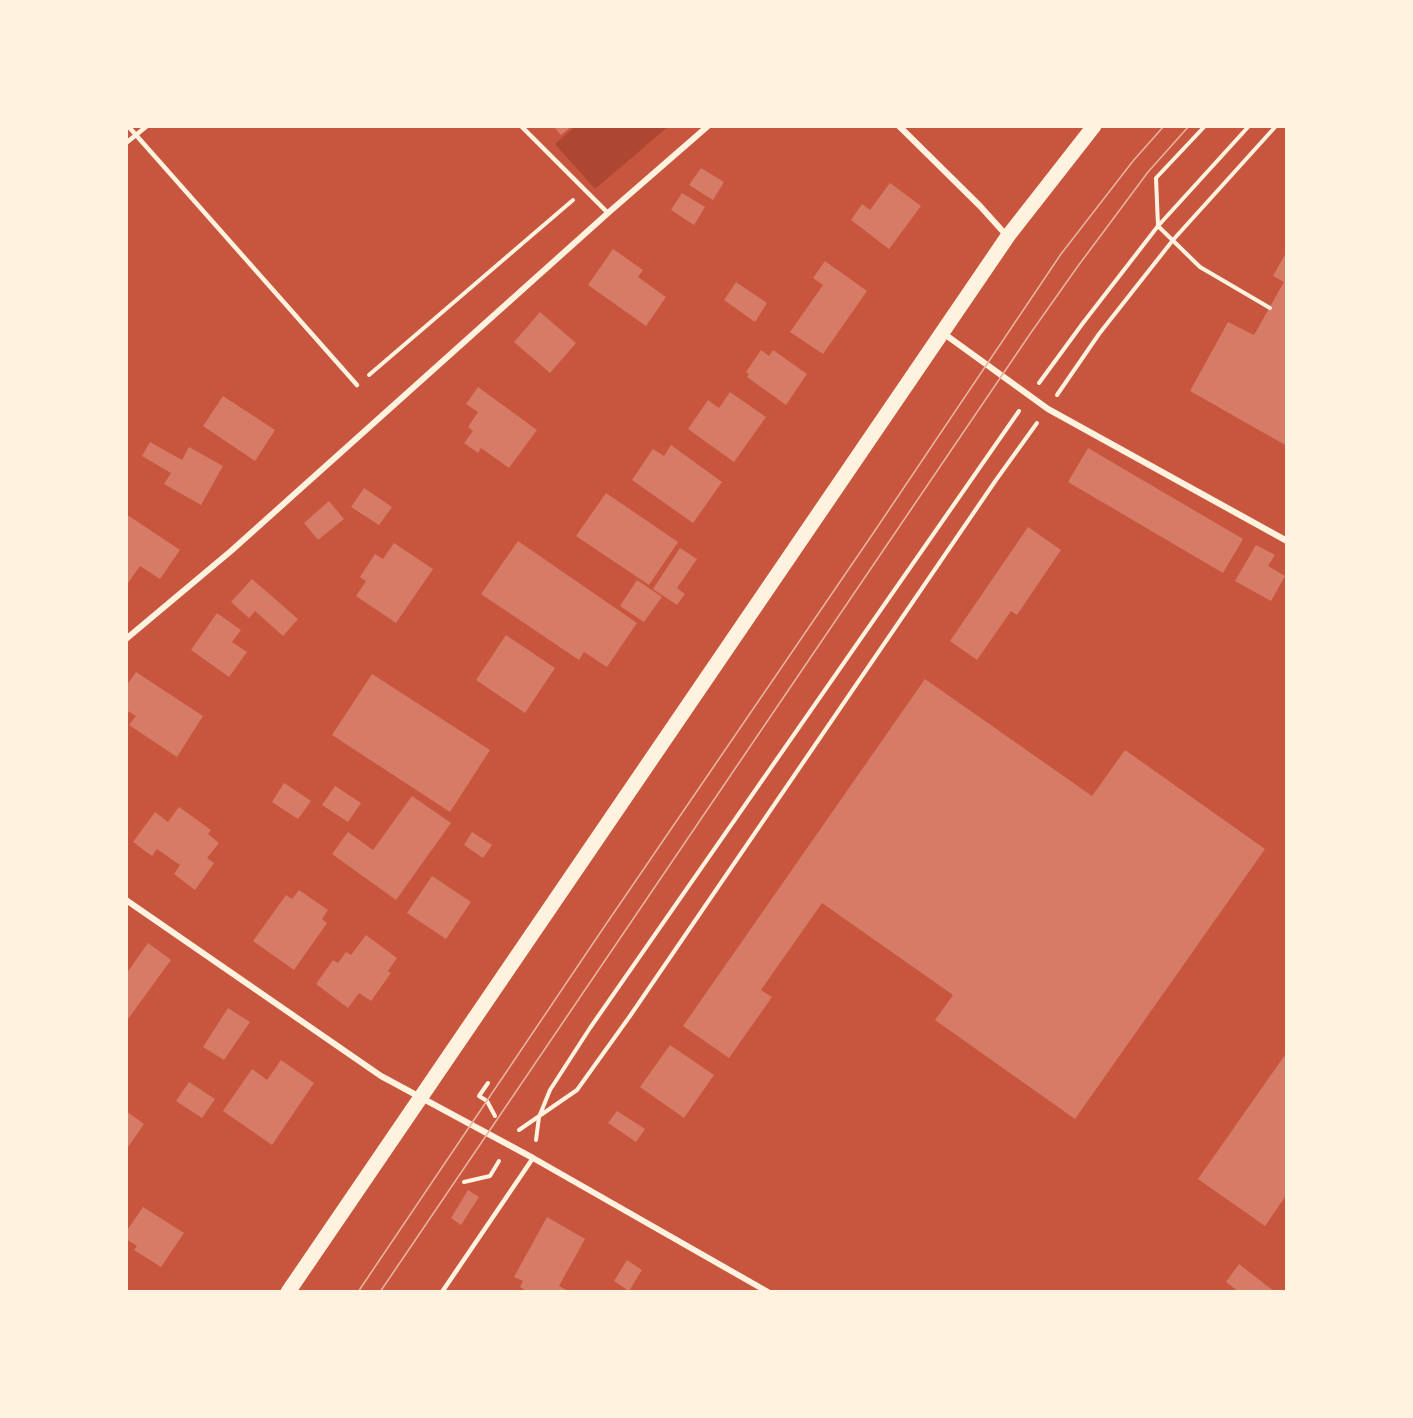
<!DOCTYPE html>
<style>
body{margin:0}
#map{position:relative;width:1413px;height:1418px;overflow:hidden;background:#c8553d;font-family:"Libre Baskerville",serif}
canvas{display:block}
.frame{position:absolute;inset:0;border:128px solid #fff3e0;pointer-events:none}
</style>
<div id="map">
<canvas width="1413" height="1418"></canvas>
<div class="frame"></div>
</div>
<script>
const context = document.querySelector('canvas').getContext('2d');
context.lineJoin = 'round';
function paint(path, color) { context.fillStyle = color; context.fill(path, 'evenodd'); }
const poly = rows => new Path2D(rows.map(r => 'M' + r).join(''));
function trace(path, color, width, dash) { context.strokeStyle = color; context.lineWidth = width; context.lineCap = dash ? 'butt' : 'round'; context.setLineDash(dash || []); context.stroke(path); }
paint(poly([
 [576,126,669,126,595,189,555,144]
]), '#ae4732');
paint(poly([
 [553,126,572,126,561,135],
 [701,168,724,182,713,200,689,185],
 [890,183,921,206,889,249,851,220,862,204,870,210],
 [682,193,705,207,694,225,671,210],
 [613,249,643,270,638,277,666,297,646,326,588,285],
 [1287,251,1287,446,1190,391,1228,322,1254,335,1284,282,1273,276],
 [825,261,867,291,823,354,790,332,823,285,813,278],
 [736,282,767,303,755,322,724,300],
 [540,312,576,343,550,373,514,342],
 [761,350,769,356,773,350,807,374,786,405,747,377,749,374,746,372],
 [478,387,537,430,509,468,481,448,478,453,464,443,473,431,468,427,478,412,466,404],
 [730,392,766,417,734,462,688,429,708,400,719,408],
 [223,396,275,430,255,461,203,426],
 [150,442,182,460,189,447,223,466,201,505,164,484,171,473,142,456],
 [671,445,722,482,693,523,632,480,653,449,664,456],
 [1088,448,1243,539,1223,573,1068,482],
 [364,488,392,507,379,525,351,507],
 [606,493,678,542,649,585,576,536],
 [329,501,344,519,318,540,304,523],
 [126,514,180,550,160,579,140,566,126,586],
 [1028,527,1061,550,1017,615,1011,611,977,660,950,641],
 [518,541,637,623,607,667,584,652,579,660,481,594],
 [394,543,433,569,396,623,356,596,366,581,360,577,375,554,383,559],
 [1256,545,1275,555,1268,566,1285,576,1271,601,1235,581],
 [680,548,697,559,677,588,685,594,677,605,653,589],
 [252,579,298,619,283,636,255,611,249,618,231,602],
 [637,580,662,597,644,622,620,606],
 [217,613,241,630,232,642,247,652,229,677,191,650],
 [506,635,555,668,525,713,476,680],
 [136,672,203,716,177,757,129,725,136,716,126,710,126,686],
 [372,674,490,750,450,812,332,735],
 [925,679,1092,796,1125,750,1265,849,1075,1119,935,1020,953,995,822,903,761,990,772,997,729,1058,683,1026],
 [284,783,311,801,298,819,272,802],
 [335,786,361,803,348,822,322,805],
 [412,796,451,823,396,900,332,854,348,832,373,850],
 [179,807,211,830,208,834,219,843,207,858,214,863,195,890,174,874,180,865,157,849,152,856,133,842,155,812,168,822],
 [472,832,492,845,483,858,464,845],
 [432,876,471,902,446,939,407,913],
 [299,890,328,910,322,919,327,923,294,970,253,941,286,895,292,899],
 [366,935,397,958,388,971,391,973,371,1001,359,993,348,1008,316,984,333,960,338,963,346,952,351,955],
 [148,943,171,960,128,1019,126,1017,126,974],
 [228,1008,250,1022,224,1060,203,1047],
 [670,1045,714,1075,684,1118,640,1087],
 [1287,1052,1287,1194,1265,1226,1198,1179],
 [281,1060,314,1083,272,1145,223,1111,252,1069,267,1080],
 [189,1082,215,1099,202,1118,176,1101],
 [126,1111,144,1124,128,1147,126,1146],
 [617,1111,645,1129,636,1142,608,1123],
 [468,1190,479,1197,461,1225,451,1218],
 [143,1207,184,1233,161,1267,134,1250,137,1246,126,1239,126,1232],
 [547,1217,585,1239,559,1286,570,1292,528,1292,520,1287,523,1281,514,1277],
 [627,1260,642,1270,629,1291,614,1281],
 [1239,1264,1275,1292,1239,1292,1226,1282]
]), '#d67c66');
trace(poly([
 [1205,126,1156,178,1158,226,1200,267,1270,308],
 [369,375,573,200],
 [1039,383,1083,323,1158,226,1249,126],
 [1057,395,1099,334,1173,240,1276,126],
 [488,1083,479,1096,487,1101,495,1116],
 [519,1130,577,1090,630,1016,996,480,1037,423],
 [536,1140,539,1117,550,1090,590,1028,1019,411],
 [464,1182,490,1176,499,1161]
]), '#fff3e0', 4);
trace(poly([
 [128,126,357,385],
 [521,126,608,213],
 [126,143,147,126],
 [442,1292,533,1158]
]), '#fff3e0', 4.5);
trace(poly([
 [899,126,980,206,1007,236],
 [943,333,1048,409,1287,541],
 [126,639,231,551,608,213,708,126],
 [126,900,381,1076,533,1158,768,1292]
]), '#fff3e0', 6);
trace(poly([
 [288,1292,1008,236,1094,126]
]), '#fff3e0', 15);
trace(poly([
 [358,1292,600,933,874,532,1061,254,1133,161,1164,126],
 [380,1292,1030,334,1078,266,1148,172,1189,126]
]), '#e9b49f', 1.5);
</script>
